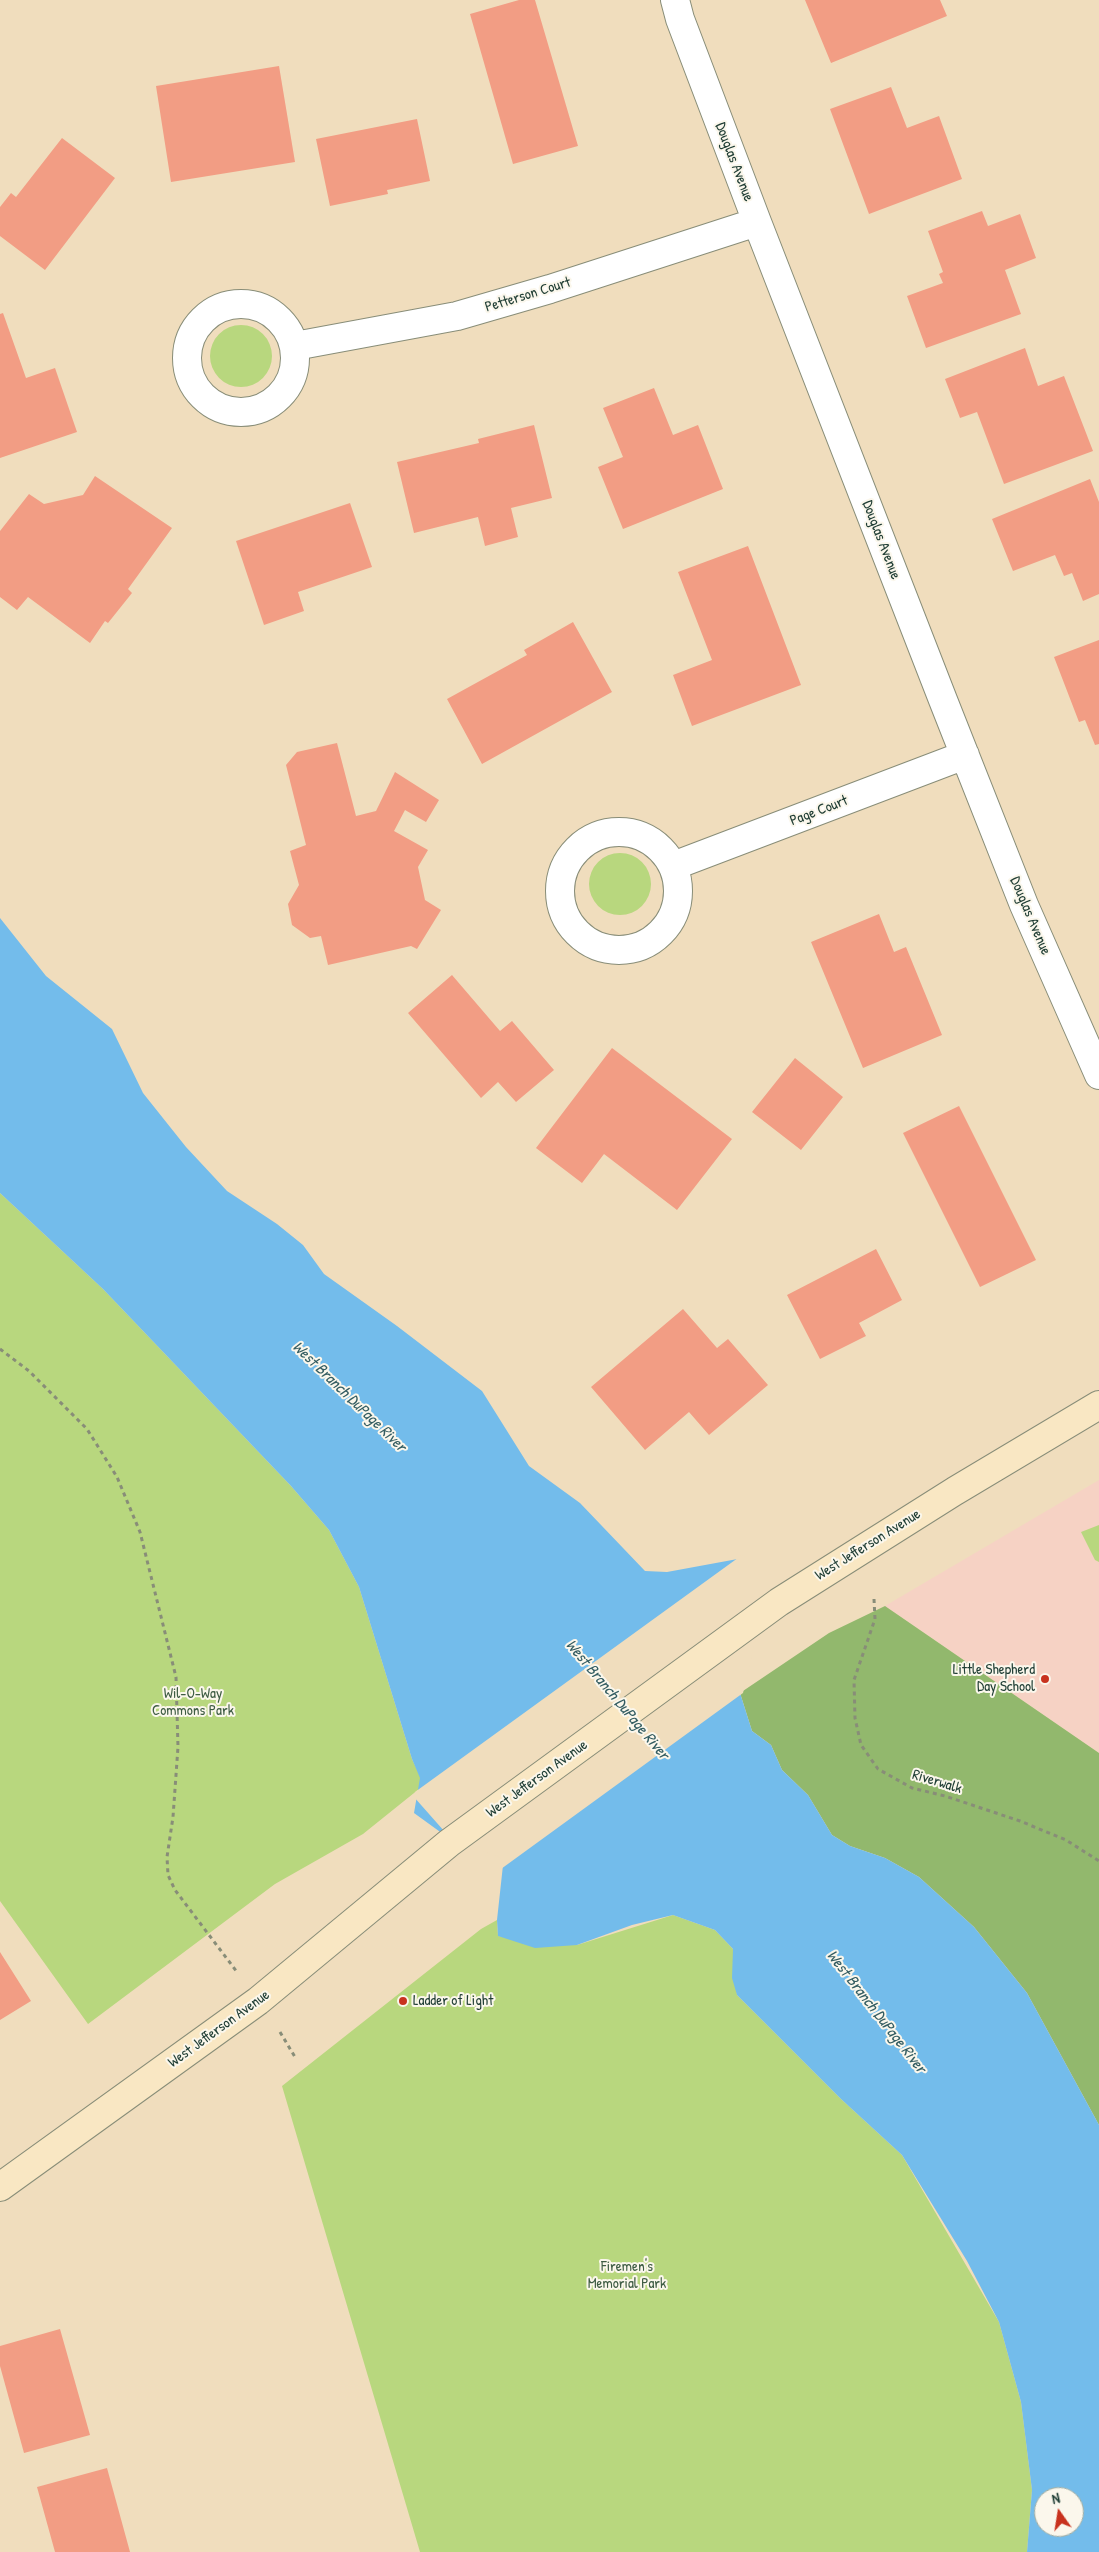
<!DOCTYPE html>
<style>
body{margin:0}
#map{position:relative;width:1099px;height:2552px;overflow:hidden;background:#f0ddbd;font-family:"Patrick Hand",sans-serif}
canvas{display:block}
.north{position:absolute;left:1034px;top:2487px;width:50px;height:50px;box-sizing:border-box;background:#fbf7ec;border:1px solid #a3ada2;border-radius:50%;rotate:347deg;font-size:14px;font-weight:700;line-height:20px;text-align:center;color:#1f3d34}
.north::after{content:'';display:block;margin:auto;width:18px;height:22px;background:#c8321e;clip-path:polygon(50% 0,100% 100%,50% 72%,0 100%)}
</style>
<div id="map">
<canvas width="1099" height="2552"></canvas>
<div class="north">N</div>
</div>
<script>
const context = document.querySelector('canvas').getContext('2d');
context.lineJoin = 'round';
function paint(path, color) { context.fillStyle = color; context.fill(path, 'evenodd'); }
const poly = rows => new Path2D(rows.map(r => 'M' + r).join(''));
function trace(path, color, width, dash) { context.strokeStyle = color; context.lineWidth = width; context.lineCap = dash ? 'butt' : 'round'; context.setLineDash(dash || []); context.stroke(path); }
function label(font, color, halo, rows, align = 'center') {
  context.font = font + ' "Patrick Hand",sans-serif'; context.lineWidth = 4; context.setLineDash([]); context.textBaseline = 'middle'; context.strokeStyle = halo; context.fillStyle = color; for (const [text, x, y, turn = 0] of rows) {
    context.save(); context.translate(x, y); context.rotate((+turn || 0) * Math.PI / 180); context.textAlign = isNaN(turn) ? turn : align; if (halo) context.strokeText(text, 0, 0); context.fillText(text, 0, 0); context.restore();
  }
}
paint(poly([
 [1099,1480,1099,1753,885,1606]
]), '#f6d2c4');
paint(poly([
 '210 356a31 31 0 1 1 62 0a31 31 0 1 1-62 0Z',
 '589 884a31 31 0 1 1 62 0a31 31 0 1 1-62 0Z',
 [0,1193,103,1289,291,1486,329,1530,359,1587,412,1759,421,1778,419,1789,363,1834,275,1884,88,2024,0,1901],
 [1099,1525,1099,1562,1095,1560,1081,1532],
 [673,1915,715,1930,733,1949,737,1995,841,2099,902,2155,999,2322,1021,2402,1032,2490,1027,2552,420,2552,282,2086,481,1929,497,1920,498,1936,577,1945]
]), '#b8d77e');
paint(poly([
 [885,1606,1099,1753,1099,2125,1027,1993,974,1927,919,1877,885,1858,850,1846,832,1835,808,1795,782,1770,771,1745,752,1731,740,1693,829,1633]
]), '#92b86d');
paint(poly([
 [0,918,46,976,112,1029,143,1093,186,1147,227,1191,277,1224,303,1245,324,1274,397,1326,482,1391,529,1466,580,1503,645,1571,667,1572,743,1558,740,1693,752,1731,771,1745,782,1770,808,1795,832,1835,850,1846,885,1858,919,1877,974,1927,1027,1993,1099,2125,1099,2552,1027,2552,1032,2490,1021,2402,999,2322,967,2261,902,2155,841,2099,737,1995,732,1978,733,1949,715,1930,673,1915,632,1925,577,1945,535,1948,498,1936,497,1920,504,1856,443,1834,414,1813,420,1778,412,1759,359,1587,329,1530,291,1486,103,1289,0,1193],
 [1044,2497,1074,2497,1074,2527,1044,2527]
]), '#73bceb');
paint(poly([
 [742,1555,746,1557,760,1620,743,1693,501,1869,501,1858,452,1840,414,1797,415,1792]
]), '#f0ddbd');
paint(poly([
 [519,0,535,0,578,146,513,164,470,14],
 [805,0,940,0,947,16,831,63],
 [279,66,295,162,171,182,156,86],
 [891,87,907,128,939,116,962,179,869,214,830,109],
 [417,119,430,181,387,190,388,194,330,206,316,139],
 [62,138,115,178,45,270,0,236,0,207,11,193,16,197],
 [982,211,988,226,1020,214,1036,258,1005,270,1021,314,926,348,907,296,943,283,939,274,943,272,928,231],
 [3,313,26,378,55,368,77,432,0,458,0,314],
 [1025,348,1038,386,1064,376,1093,451,1004,484,977,412,960,418,945,379],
 [654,388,673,435,698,425,723,489,623,529,598,467,623,457,603,408],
 [534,425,552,498,511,508,518,537,485,546,478,517,414,533,397,462,479,443,478,439],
 [95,476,172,528,128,589,132,593,108,623,105,621,90,643,28,597,17,610,0,597,0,531,29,494,44,504,83,495],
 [1090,479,1099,502,1099,594,1083,601,1072,573,1064,576,1055,555,1013,571,992,519],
 [350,503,372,567,298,592,304,611,264,625,236,541],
 [748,546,801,685,692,726,673,675,712,660,678,572],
 [573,622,612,692,482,764,447,699,527,655,524,650],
 [1099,640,1099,744,1095,745,1085,720,1079,722,1054,657],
 [337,743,356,816,376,811,395,772,439,800,426,822,405,810,394,831,428,850,418,867,425,900,441,910,417,949,411,946,328,965,321,936,310,938,292,925,288,904,299,885,290,851,306,845,286,765,297,752],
 [879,914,894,952,906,947,942,1035,863,1068,811,942],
 [452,975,500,1031,512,1021,554,1070,516,1102,498,1082,481,1098,408,1013],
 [612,1048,732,1139,677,1210,604,1154,582,1183,536,1148],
 [795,1058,843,1097,801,1150,752,1112],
 [959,1106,1036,1260,980,1287,903,1133],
 [876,1249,902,1300,859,1323,866,1336,820,1359,787,1295],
 [683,1309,717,1348,728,1339,768,1385,709,1435,689,1412,645,1450,591,1387],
 [0,1952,31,2001,0,2020],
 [60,2329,90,2435,24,2453,0,2366,0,2346],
 [107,2468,130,2552,55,2552,37,2487]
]), '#f29d84');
const street = poly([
 [675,0,680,19,757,222,943,700,1024,905,1099,1075],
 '187 358a54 54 0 1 1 108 0a54 54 0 1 1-108 0Z',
 [295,346,457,316,550,289,757,222],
 '560 891a59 59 0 1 1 118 0a59 59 0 1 1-118 0Z',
 [673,866,965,755]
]);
const secondary = poly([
 [0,2187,258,2001,449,1843,779,1602,955,1491,1099,1405]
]);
trace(street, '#888d78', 30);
trace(secondary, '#888d78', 30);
trace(poly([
 [0,1349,29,1371,87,1429,117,1477,140,1532,176,1677,178,1747,173,1817,167,1857,168,1875,175,1890,237,1972],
 [874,1599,875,1619,854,1680,855,1718,861,1745,878,1769,912,1788,945,1796,1020,1821,1066,1840,1099,1861],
 [280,2032,295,2057]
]), '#888d78', 3, [4, 4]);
trace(street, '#fff', 28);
trace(secondary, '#f9e7c3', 28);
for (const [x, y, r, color] of [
 [1045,1679,5,"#c8321e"],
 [403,2001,5,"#c8321e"]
]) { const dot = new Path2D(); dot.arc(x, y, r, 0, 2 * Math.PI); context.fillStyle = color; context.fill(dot); trace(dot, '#fbf7ec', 2); }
label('15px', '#1f3d34', '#fbf7ec', [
 ["Douglas Avenue",734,162,69],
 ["Petterson Court",528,295,-17],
 ["Douglas Avenue",881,540,69],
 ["Page Court",819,811,-21],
 ["Douglas Avenue",1030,916,67],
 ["West Jefferson Avenue",868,1545,-32],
 ["West Jefferson Avenue",537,1779,-36],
 ["Riverwalk",937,1782,17],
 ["West Jefferson Avenue",219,2029,-36]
]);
label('15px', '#1f3d34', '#fbf7ec', [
 ["Little Shepherd",1035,1670],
 ["Day School",1035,1687],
 ["Ladder of Light",413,2001,"left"]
], 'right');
label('15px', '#3e5c43', '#fbf7ec', [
 ["Wil-O-Way",193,1694],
 ["Commons Park",193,1711],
 ["Firemen's",627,2267],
 ["Memorial Park",627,2284]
]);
label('italic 16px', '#345d62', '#fbf7ec', [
 ["West Branch DuPage River",349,1397,44],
 ["West Branch DuPage River",617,1700,50],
 ["West Branch DuPage River",876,2012,52]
]);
</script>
